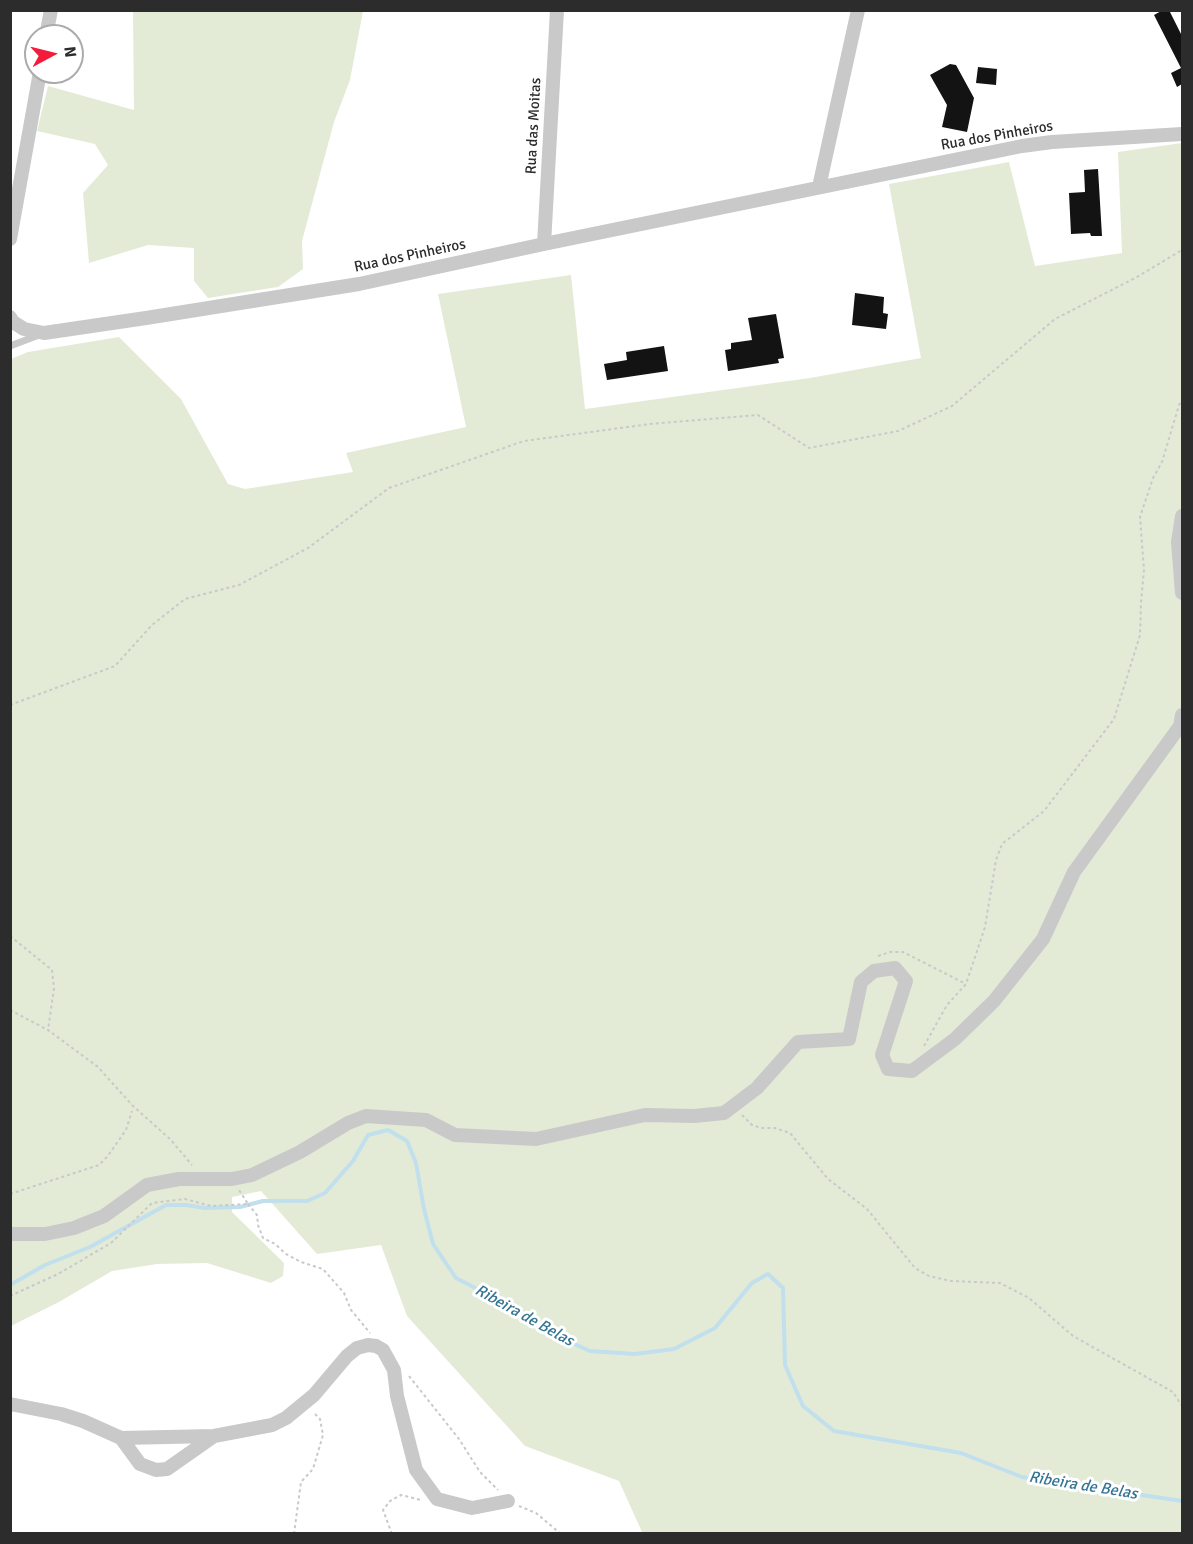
<!DOCTYPE html>
<style>
body{margin:0}
#map{position:relative;width:1193px;height:1544px;overflow:hidden;background:#fff;font-family:Signika,sans-serif}
canvas{display:block}
.frame{position:absolute;inset:0;border:12px solid #2c2c2c;pointer-events:none}
.north{position:absolute;left:24px;top:24px;width:60px;height:60px;box-sizing:border-box;background:#fff;border:2px solid #ababab;border-radius:50%;rotate:83deg;font-size:16px;font-weight:700;line-height:24px;text-align:center;color:#2c2c2c}
.north::after{content:'';display:block;margin:auto;width:21px;height:27px;background:#f41c3b;clip-path:polygon(50% 0,100% 100%,50% 72%,0 100%)}
</style>
<div id="map">
<canvas width="1193" height="1544"></canvas>
<div class="frame"></div>
<div class="north">N</div>
</div>
<script>
const context = document.querySelector('canvas').getContext('2d');
context.lineJoin = 'round';
function paint(path, color) { context.fillStyle = color; context.fill(path, 'evenodd'); }
const poly = rows => new Path2D(rows.map(r => 'M' + r).join(''));
function trace(path, color, width, dash) { context.strokeStyle = color; context.lineWidth = width; context.lineCap = dash ? 'butt' : 'round'; context.setLineDash(dash || []); context.stroke(path); }
function label(font, color, halo, rows, align = 'center') {
  context.font = font + ' Signika,sans-serif'; context.lineWidth = 6; context.setLineDash([]); context.textBaseline = 'middle'; context.strokeStyle = halo; context.fillStyle = color; for (const [text, x, y, turn = 0] of rows) {
    context.save(); context.translate(x, y); context.rotate((+turn || 0) * Math.PI / 180); context.textAlign = isNaN(turn) ? turn : align; if (halo) context.strokeText(text, 0, 0); context.fillText(text, 0, 0); context.restore();
  }
}
paint(poly([
 [133,11,363,11,350,80,334,122,302,241,303,269,278,287,208,298,194,281,194,248,148,245,89,263,83,193,108,165,95,144,37,131,48,86,134,110],
 [1182,143,1182,1533,642,1532,619,1481,525,1446,407,1316,381,1245,317,1254,261,1191,232,1197,232,1212,284,1263,283,1276,271,1283,207,1263,157,1264,112,1271,59,1302,11,1326,11,359,28,352,119,337,181,399,228,484,245,489,353,472,346,453,466,427,438,294,571,275,585,409,810,378,921,358,889,184,1009,162,1035,266,1122,253,1118,152]
]), '#e3ebd7');
trace(poly([
 [10,1285,45,1265,90,1247,166,1205,186,1205,205,1208,240,1207,263,1201,307,1201,325,1193,353,1161,368,1135,388,1130,407,1141,416,1163,424,1209,433,1244,456,1278,533,1318,563,1339,590,1351,635,1354,674,1349,715,1328,752,1283,768,1274,783,1288,785,1365,803,1406,834,1431,961,1453,1022,1477,1182,1501]
]), '#c1dfed', 4);
paint(poly([
 [1163,10,1169,10,1182,36,1182,84,1177,87,1171,73,1181,68,1154,15],
 [950,64,956,65,974,98,967,132,942,127,947,105,930,75],
 [978,67,997,69,996,85,976,83],
 [1098,169,1102,236,1091,236,1090,233,1071,234,1069,193,1085,192,1084,170],
 [855,293,884,297,883,313,888,314,886,329,852,325],
 [776,314,784,358,778,359,779,363,728,371,725,350,731,349,731,343,752,340,748,318],
 [664,346,668,371,607,380,604,364,627,360,626,352]
]), '#131313');
trace(poly([
 [10,705,115,666,152,625,185,599,239,585,308,548,389,488,524,441,650,424,758,415,809,448,898,431,952,406,1055,319,1137,277,1182,250],
 [10,936,52,970,54,988,48,1030],
 [878,956,890,952,903,952,966,984],
 [10,1010,48,1030,98,1067,132,1105,170,1139,192,1165],
 [924,1046,947,1005,966,984,985,927,996,860,1002,844,1044,811,1114,719,1140,635,1141,602,1144,570,1140,517,1153,478,1162,462,1179,405,1182,400],
 [742,1115,752,1125,761,1128,775,1128,790,1133,828,1179,867,1209,915,1268,929,1276,951,1281,1000,1283,1029,1298,1073,1336,1173,1392,1182,1406],
 [10,1194,99,1165,107,1157,126,1130,132,1111],
 [248,1204,257,1215,258,1225,263,1238,275,1244,286,1254,301,1262,323,1269,344,1293,351,1310,370,1333],
 [10,1296,58,1274,111,1243,152,1203,185,1199,211,1206,248,1204,239,1190],
 [409,1376,459,1439,480,1472,498,1490],
 [519,1506,536,1513,561,1534],
 [294,1534,301,1482,313,1469,323,1435,320,1419,313,1412],
 [392,1534,383,1510,390,1501,401,1495,421,1500]
]), '#c9c9c9', 2, [3, 3]);
trace(poly([
 [10,346,39,335]
]), '#c9c9c9', 7);
trace(poly([
 [46,36,51,10],
 [819,187,858,10],
 [10,239,40,72],
 [544,244,557,10],
 [10,317,13,322,24,329,44,333,146,318,359,284,544,244,1022,146,1052,142,1182,134],
 [1182,516,1178,542,1182,593],
 [10,1234,45,1234,74,1228,104,1216,147,1185,179,1179,232,1179,252,1175,300,1152,348,1123,366,1116,426,1120,455,1135,536,1139,645,1115,694,1116,724,1113,757,1088,798,1042,849,1039,861,982,874,971,895,968,906,981,882,1055,888,1069,912,1071,955,1039,994,1001,1043,939,1074,872,1180,726,1182,715],
 [10,1404,61,1414,83,1421,121,1438,214,1436,272,1425,286,1418,314,1395,347,1356,357,1348,368,1345,376,1346,383,1350,394,1370,397,1396,416,1470,437,1499,472,1508,508,1501],
 [121,1438,140,1464,156,1470,167,1469,214,1436]
]), '#c9c9c9', 14);
label('15px', '#2c2c2c', '#fff', [
 ["Rua das Moitas",534,126,-87],
 ["Rua dos Pinheiros",997,136,-10],
 ["Rua dos Pinheiros",410,256,-12]
]);
label('italic 16px', '#347594', '#fff', [
 ["Ribeira de Belas",524,1316,29],
 ["Ribeira de Belas",1083,1486,9]
]);
</script>
